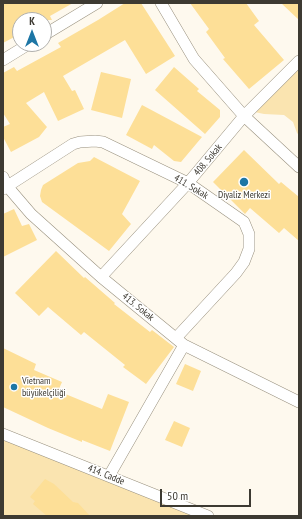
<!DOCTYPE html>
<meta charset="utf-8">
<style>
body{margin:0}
#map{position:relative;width:302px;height:519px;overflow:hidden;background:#fef9ee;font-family:"PT Sans Narrow",sans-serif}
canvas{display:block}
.frame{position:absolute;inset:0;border:4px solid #3d3a32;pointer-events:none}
.north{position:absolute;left:12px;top:12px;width:40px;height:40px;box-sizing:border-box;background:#fff;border:1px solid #b1b0ad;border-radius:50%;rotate:0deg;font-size:11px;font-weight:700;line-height:16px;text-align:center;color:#3d3a32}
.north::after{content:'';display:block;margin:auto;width:14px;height:18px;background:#1d76a5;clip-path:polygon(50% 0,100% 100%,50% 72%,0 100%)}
.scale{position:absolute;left:160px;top:489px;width:91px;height:18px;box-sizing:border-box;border:2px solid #3d3a32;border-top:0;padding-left:5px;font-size:12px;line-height:14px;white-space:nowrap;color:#3d3a32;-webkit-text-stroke:3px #fff;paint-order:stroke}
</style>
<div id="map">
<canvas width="302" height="519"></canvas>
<div class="frame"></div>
<div class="north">K</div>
<div class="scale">50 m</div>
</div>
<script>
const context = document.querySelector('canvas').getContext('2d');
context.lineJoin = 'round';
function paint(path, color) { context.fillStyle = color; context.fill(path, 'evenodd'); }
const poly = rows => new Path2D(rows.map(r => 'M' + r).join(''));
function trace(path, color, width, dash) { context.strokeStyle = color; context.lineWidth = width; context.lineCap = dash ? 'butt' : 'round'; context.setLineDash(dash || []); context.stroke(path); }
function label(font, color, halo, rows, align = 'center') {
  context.font = font + ' "PT Sans Narrow",sans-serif'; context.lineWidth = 3; context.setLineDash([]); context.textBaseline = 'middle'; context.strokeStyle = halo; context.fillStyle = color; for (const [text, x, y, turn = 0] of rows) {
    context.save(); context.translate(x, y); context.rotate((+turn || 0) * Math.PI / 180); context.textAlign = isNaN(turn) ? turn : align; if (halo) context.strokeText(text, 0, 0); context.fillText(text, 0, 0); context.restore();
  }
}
paint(poly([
 [299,61,299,135,297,133,293,122,284,115,264,114,250,111],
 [3,434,191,508,192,516,3,516]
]), '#fae4b0');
paint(poly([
 [3,3,73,3,50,16,52,20,20,20,20,34,3,43],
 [125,3,141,3,175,56,146,74,125,40,63,76,72,91,75,90,84,109,58,121,44,92,26,103,47,127,39,137,11,152,3,137,3,127,10,124,3,113,3,73,14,67,17,71,61,47,58,43,98,20],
 [190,3,246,3,259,21,254,25,284,60,249,89,223,59,225,58,206,32,209,29],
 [281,3,299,3,299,20],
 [174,67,199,89,197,91,220,110,220,117,205,134,155,90],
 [101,72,131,79,122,118,91,110],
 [142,105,202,137,181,162,174,161,154,145,152,149,126,135],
 [244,150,279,184,281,182,299,197,299,241,284,228,279,233,250,208,245,214,213,182],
 [94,157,140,181,122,214,131,224,109,251,42,202,40,196,41,190,43,185,78,163,90,161],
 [14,209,22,226,29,224,37,240,3,257,3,214],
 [56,251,84,278,85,277,115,303,114,304,150,332,152,330,174,347,146,384,123,367,125,365,84,332,81,335,48,307,39,316,15,293],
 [3,348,36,364,34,370,62,382,58,391,102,409,108,394,129,402,110,451,82,440,82,442,48,428,3,407],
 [185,364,201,371,193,391,176,384],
 [174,421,190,428,182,447,165,440],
 [45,479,54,484,73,502,78,503,90,516,47,516,33,504,35,501,30,497]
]), '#fddf97');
const street = poly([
 [161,3,194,59,244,116,299,167],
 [44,35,97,3],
 [3,60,29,44],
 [3,177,7,186,31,214,101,277,184,345,299,402],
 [3,189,73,144,80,142,95,141,103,142,188,183,244,222,249,234,249,249,244,262,236,273,176,338],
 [101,277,188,183,244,116,299,61],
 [3,434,208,516],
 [109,476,184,345]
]);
trace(street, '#98907e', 12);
trace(street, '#fff', 11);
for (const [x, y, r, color] of [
 [244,182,5,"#1d76a5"],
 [14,387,4,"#1d76a5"]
]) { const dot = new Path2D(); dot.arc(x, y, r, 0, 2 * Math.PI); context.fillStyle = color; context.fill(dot); trace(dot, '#fff', 1.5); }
label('10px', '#3d3a32', '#fff', [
 ["408. Sokak",208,160,-50],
 ["411. Sokak",191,187,31],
 ["413. Sokak",138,307,39],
 ["414. Cadde",106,475,22]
]);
label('10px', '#3d3a32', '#fff', [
 ["Diyaliz Merkezi",244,195],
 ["Vietnam",22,381,"left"],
 ["büyükelçiliği",22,393,"left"]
]);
</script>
